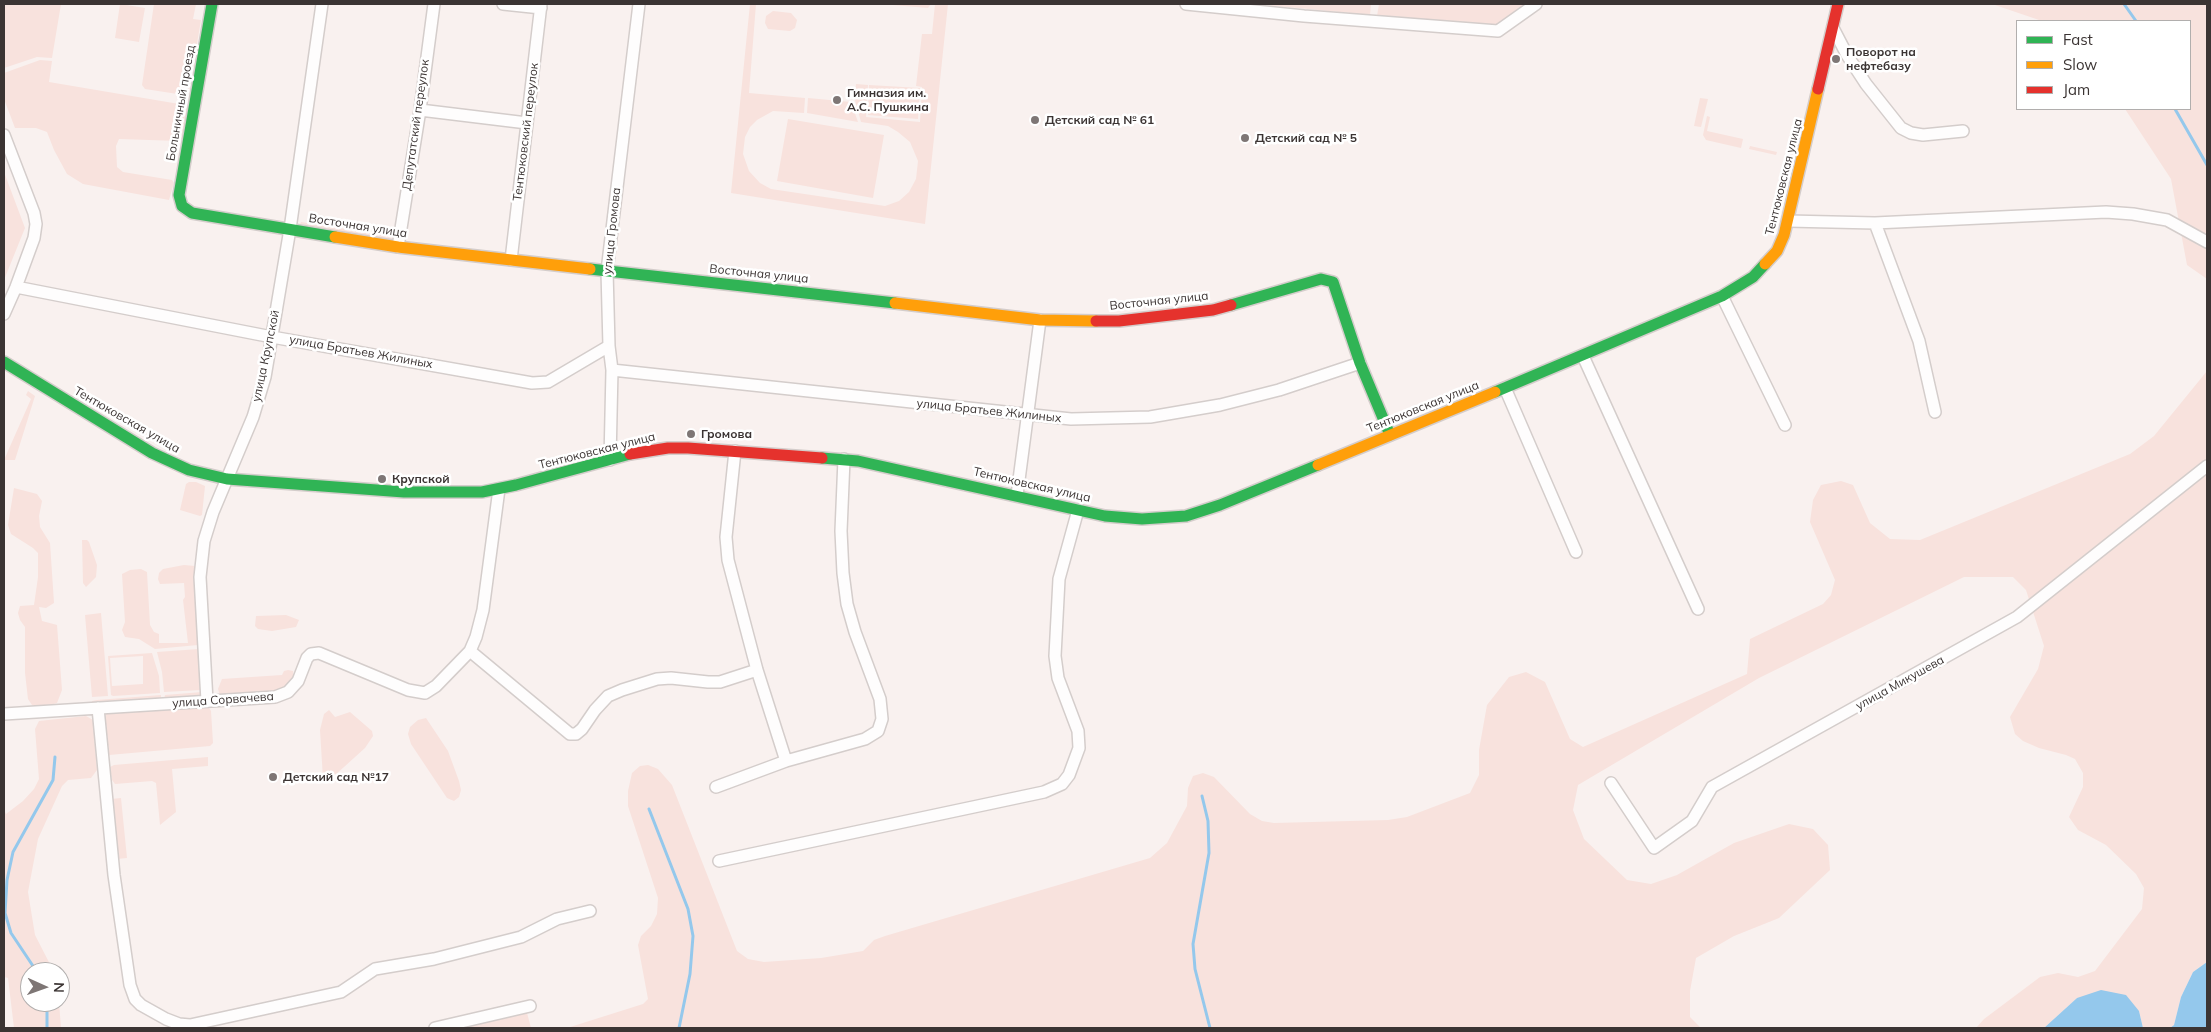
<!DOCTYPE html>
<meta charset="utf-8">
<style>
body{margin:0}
#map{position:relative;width:2211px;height:1032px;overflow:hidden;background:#f9f1ef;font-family:Mulish,sans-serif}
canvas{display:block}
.frame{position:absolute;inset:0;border:5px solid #3b3433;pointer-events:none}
.legend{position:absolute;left:2016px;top:20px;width:175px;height:90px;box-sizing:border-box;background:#fff;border:1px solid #b1aead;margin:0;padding:6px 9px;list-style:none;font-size:15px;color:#3b3433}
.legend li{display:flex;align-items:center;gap:10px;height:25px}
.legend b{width:25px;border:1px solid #b1aead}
.north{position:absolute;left:20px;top:962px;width:50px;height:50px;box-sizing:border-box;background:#fff;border:1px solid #b1aead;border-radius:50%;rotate:92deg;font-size:14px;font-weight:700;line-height:20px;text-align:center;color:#3b3433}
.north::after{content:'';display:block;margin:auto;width:18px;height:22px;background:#7e7675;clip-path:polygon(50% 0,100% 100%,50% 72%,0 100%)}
</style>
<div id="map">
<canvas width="2211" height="1032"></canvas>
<div class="frame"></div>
<ul class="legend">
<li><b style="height:6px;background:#30b455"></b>Fast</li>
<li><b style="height:6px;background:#ff9f0a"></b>Slow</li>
<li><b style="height:6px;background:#e5322d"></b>Jam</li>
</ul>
<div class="north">N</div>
</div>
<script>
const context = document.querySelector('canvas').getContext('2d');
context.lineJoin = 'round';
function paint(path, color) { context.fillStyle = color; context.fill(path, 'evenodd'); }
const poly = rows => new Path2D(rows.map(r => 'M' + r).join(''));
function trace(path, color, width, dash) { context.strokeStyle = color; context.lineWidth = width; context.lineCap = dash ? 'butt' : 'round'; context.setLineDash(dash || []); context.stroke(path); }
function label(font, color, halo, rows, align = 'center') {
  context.font = font + ' Mulish,sans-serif'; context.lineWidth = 5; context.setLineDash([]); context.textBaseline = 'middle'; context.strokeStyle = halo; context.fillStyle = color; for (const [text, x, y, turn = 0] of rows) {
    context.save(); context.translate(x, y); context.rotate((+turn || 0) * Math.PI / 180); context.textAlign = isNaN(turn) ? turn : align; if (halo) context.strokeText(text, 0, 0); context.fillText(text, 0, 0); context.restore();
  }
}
paint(poly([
 [4,4,61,4,52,58,37,57,4,68],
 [120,4,145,8,139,42,115,38],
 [154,4,196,4,193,19,201,20,189,91,184,95,145,89,142,85],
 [750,4,756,4,749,93,805,98,804,113,773,111,757,120,750,127,745,137,743,154,749,171,760,183,771,189,885,206,899,201,909,192,916,179,918,161,910,142,898,132,888,126,861,122,855,100,856,84,868,85,866,117,920,122,922,87,916,86,922,34,932,34,935,4,948,4,925,224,731,193],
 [881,4,931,4,928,8],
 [1226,4,1371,4,1370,15,1256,4,1255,7],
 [1379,4,1409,5,1527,4,1497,26,1377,16],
 [1992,4,2207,4,2207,279,2187,265,2171,179,2125,109,2190,109,2190,21,2042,21],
 [773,11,791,13,797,20,795,28,790,31,768,29,765,23,766,16],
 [40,60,52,61,49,82,185,105,187,108,182,139,179,141,119,139,116,146,117,167,123,172,172,180,174,183,169,200,83,184,67,174,54,150,47,132,36,128,15,128,4,99,4,73],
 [869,85,920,88,918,119,868,115],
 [808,98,851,102,858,122,807,113],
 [1700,98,1708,99,1701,127,1694,126],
 [1707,116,1710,117,1707,131,1743,139,1741,148,1706,140,1703,135],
 [788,119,884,135,873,198,777,181],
 [1750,146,1777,152,1776,155,1749,149],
 [4,172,25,228,4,280],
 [301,222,395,237,395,241,300,224],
 [2207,371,2207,962,2193,972,2181,997,2174,1025,2170,1028,2143,1028,2139,1011,2077,998,2044,1028,1976,1028,1984,1019,2040,977,2058,973,2078,977,2095,971,2142,909,2144,888,2136,874,2106,845,2078,830,2069,817,2083,787,2083,773,2075,759,2066,755,2039,748,2023,741,2015,734,2010,717,2038,669,2044,646,2026,590,2013,577,1964,577,1759,678,1578,785,1573,810,1584,839,1627,880,1651,884,1677,875,1734,843,1789,824,1813,829,1828,845,1830,870,1779,918,1734,936,1696,958,1690,991,1690,1017,1701,1028,567,1028,643,1004,648,999,638,945,641,936,651,926,657,914,658,898,628,806,628,791,632,773,640,766,648,765,658,769,672,785,737,951,748,959,764,962,821,958,863,951,874,940,885,936,1150,858,1167,843,1187,806,1188,788,1193,776,1203,773,1214,777,1250,814,1262,821,1274,823,1388,820,1407,817,1470,793,1479,775,1479,750,1487,705,1509,677,1526,672,1545,682,1570,739,1583,747,1747,674,1750,639,1823,604,1831,595,1835,580,1810,522,1813,500,1821,485,1841,481,1853,485,1870,523,1890,539,1920,540,2130,454,2154,436],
 [28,391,35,396,15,460,4,460,31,399,26,395],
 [189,482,196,482,205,486,202,515,200,516,180,510,186,484],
 [14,488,37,494,42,501,39,516,40,527,50,543,54,603,46,608,39,607,42,621,57,625,62,690,57,703,50,705,37,707,32,705,28,699,25,673,25,627,20,620,18,613,20,606,34,605,38,577,38,553,33,548,11,534,8,525],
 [82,540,87,540,89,542,97,565,96,577,86,587,83,583],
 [184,565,195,566,196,569,198,645,155,649,139,639,125,637,122,630,125,622,122,574,130,570,141,569,147,572,150,625,154,632,159,634,159,643,188,643,183,600,185,597,184,583,160,584,158,579,159,573,163,569],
 [101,613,108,696,92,697,85,615],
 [286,615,299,620,296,627,272,631,258,629,255,626,256,616],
 [199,649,201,690,164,692,162,672,157,652],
 [152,653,159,676,160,693,113,696,111,695,108,656],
 [143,656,143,684,112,686,110,658],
 [288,670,293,671,294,680,285,689,273,694,224,697,220,695,218,689,222,679,282,675,284,671],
 [202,692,205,696,164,700,165,695],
 [161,695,161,701,92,705,92,701,97,700],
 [208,706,211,711,213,743,210,746,109,755,105,713],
 [329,710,335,717,350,712,372,731,373,736,365,748,344,767,336,774,323,779,320,730,324,714],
 [86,716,93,720,97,770,91,778,68,780,62,786,38,839,28,892,35,935,54,972,30,972,30,1002,59,1002,61,1028,14,1028,8,978,4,977,4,810,6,814,23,801,34,789,39,779,35,729,39,721],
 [426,718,448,751,459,781,461,790,459,797,454,801,447,798,411,744,408,734,410,727,418,720],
 [208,757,208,766,172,769,176,812,160,825,156,783,152,781,115,784,112,780,110,767,114,765],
 [121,798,127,858,117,859,111,799],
 [527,1013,531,1028,430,1028]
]), '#f8e2dd');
paint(poly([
 [2207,962,2207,1028,2170,1028,2174,1025,2181,997,2193,972],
 [2101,990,2126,995,2139,1011,2143,1028,2044,1028,2077,998]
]), '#94c8ec');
trace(poly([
 [2124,4,2136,21],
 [2175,109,2207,165],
 [1202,796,1208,821,1209,853,1193,944,1195,969,1210,1028],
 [649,809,688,909,693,936,690,974,679,1028],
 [37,972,11,933,5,913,7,880,13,852,53,780,55,757],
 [47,1028,47,1002]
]), '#94c8ec', 3);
const street = poly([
 [503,4,541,8],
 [1186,4,1304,16,1498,31,1536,4],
 [1833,28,1847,55,1866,84,1901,128,1911,133,1923,135,1963,131],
 [420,110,527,123],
 [4,135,34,213,36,224,34,238,16,287,4,314],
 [1788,221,1875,223,2106,212,2133,214,2167,220,2207,242],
 [1875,223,1919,341,1935,412],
 [398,247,420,110,434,4],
 [511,260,541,4],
 [16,287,272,337,532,383,548,382,609,346],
 [1722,296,1785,425],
 [1583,356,1698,609],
 [612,370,1071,419,1150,417,1220,405,1279,390,1360,363],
 [1505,388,1576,552],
 [735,451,726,537,728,560,757,670,786,761],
 [610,460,612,370,609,346,607,271,639,4],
 [1017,495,1040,320],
 [470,651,570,734,576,734,582,729,595,710,608,696,622,690,657,679,671,678,708,682,720,682,757,670],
 [207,701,200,577,204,541,213,512,253,417,265,377,290,229,322,4],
 [98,708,114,875,130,985,135,999,141,1005,166,1019,179,1024,190,1025,341,992,375,969,434,959,521,937,557,919,590,911],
 [4,714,275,697,288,692,298,681,307,658,311,654,319,653,408,690,425,693,436,686,470,651,476,637,483,610,499,489],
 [1611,783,1654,848,1692,821,1712,787,2017,617,2207,466],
 [716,787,786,761,865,739,878,731,882,719,880,699,855,632,847,604,843,573,841,531,844,459],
 [719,861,1044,792,1062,784,1069,775,1079,748,1078,731,1058,678,1055,656,1059,579,1078,510],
 [435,1028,530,1006]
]);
const fast = poly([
 [212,4,179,195,182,206,192,213,335,237],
 [590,269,895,303],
 [1231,305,1321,279,1333,282,1360,363,1390,435],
 [4,362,152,453,189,470,227,479,404,492,482,492,516,485,630,454],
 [1495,392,1722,296,1753,277,1765,264],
 [822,458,858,461,1105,516,1142,519,1186,516,1220,505,1318,465]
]);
const slow = poly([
 [335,237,398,247,590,269],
 [1765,264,1777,251,1784,235,1818,89],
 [895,303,1040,320,1096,321],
 [1318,465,1495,392]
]);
const jam = poly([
 [1818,89,1838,4],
 [1096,321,1119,321,1213,310,1231,305],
 [630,454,668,448,688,448,822,458]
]);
trace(street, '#d4cdcb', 14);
trace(fast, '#d4cdcb', 14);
trace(slow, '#d4cdcb', 14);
trace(jam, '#d4cdcb', 14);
trace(street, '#fefdfd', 11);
trace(fast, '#30b455', 11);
trace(slow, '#ff9f0a', 11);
trace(jam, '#e5322d', 11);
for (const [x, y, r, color] of [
 [1836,59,5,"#7e7675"],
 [837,100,5,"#7e7675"],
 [1035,120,5,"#7e7675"],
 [1245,138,5,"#7e7675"],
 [691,434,5,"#7e7675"],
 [382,479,5,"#7e7675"],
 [273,777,5,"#7e7675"]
]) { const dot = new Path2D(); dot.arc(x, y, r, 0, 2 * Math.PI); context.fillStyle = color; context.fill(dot); trace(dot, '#fff', 2); }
label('bold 12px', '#3b3433', '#fff', [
 ["Поворот на",1846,52],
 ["нефтебазу",1846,66],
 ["Гимназия им.",847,93],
 ["А.С. Пушкина",847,107],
 ["Детский сад № 61",1045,120],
 ["Детский сад № 5",1255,138],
 ["Громова",701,434],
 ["Крупской",392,479],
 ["Детский сад №17",283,777]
], 'left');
label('12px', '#3b3433', '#fff', [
 ["Больничный проезд",181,103,-80],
 ["Депутатский переулок",416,125,-82],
 ["Тентюковский переулок",526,132,-83],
 ["Тентюковская улица",1784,177,-76],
 ["Восточная улица",358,226,9],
 ["улица Громова",612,231,-84],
 ["Восточная улица",759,274,6],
 ["Восточная улица",1159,301,-6],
 ["улица Братьев Жилиных",361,352,10],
 ["улица Крупской",266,356,-78],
 ["Тентюковская улица",1423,407,-22],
 ["улица Братьев Жилиных",989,411,6],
 ["Тентюковская улица",127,420,30],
 ["Тентюковская улица",597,451,-14],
 ["Тентюковская улица",1032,485,13],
 ["улица Микушева",1900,683,-29],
 ["улица Сорвачева",223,700,-4]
]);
</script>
